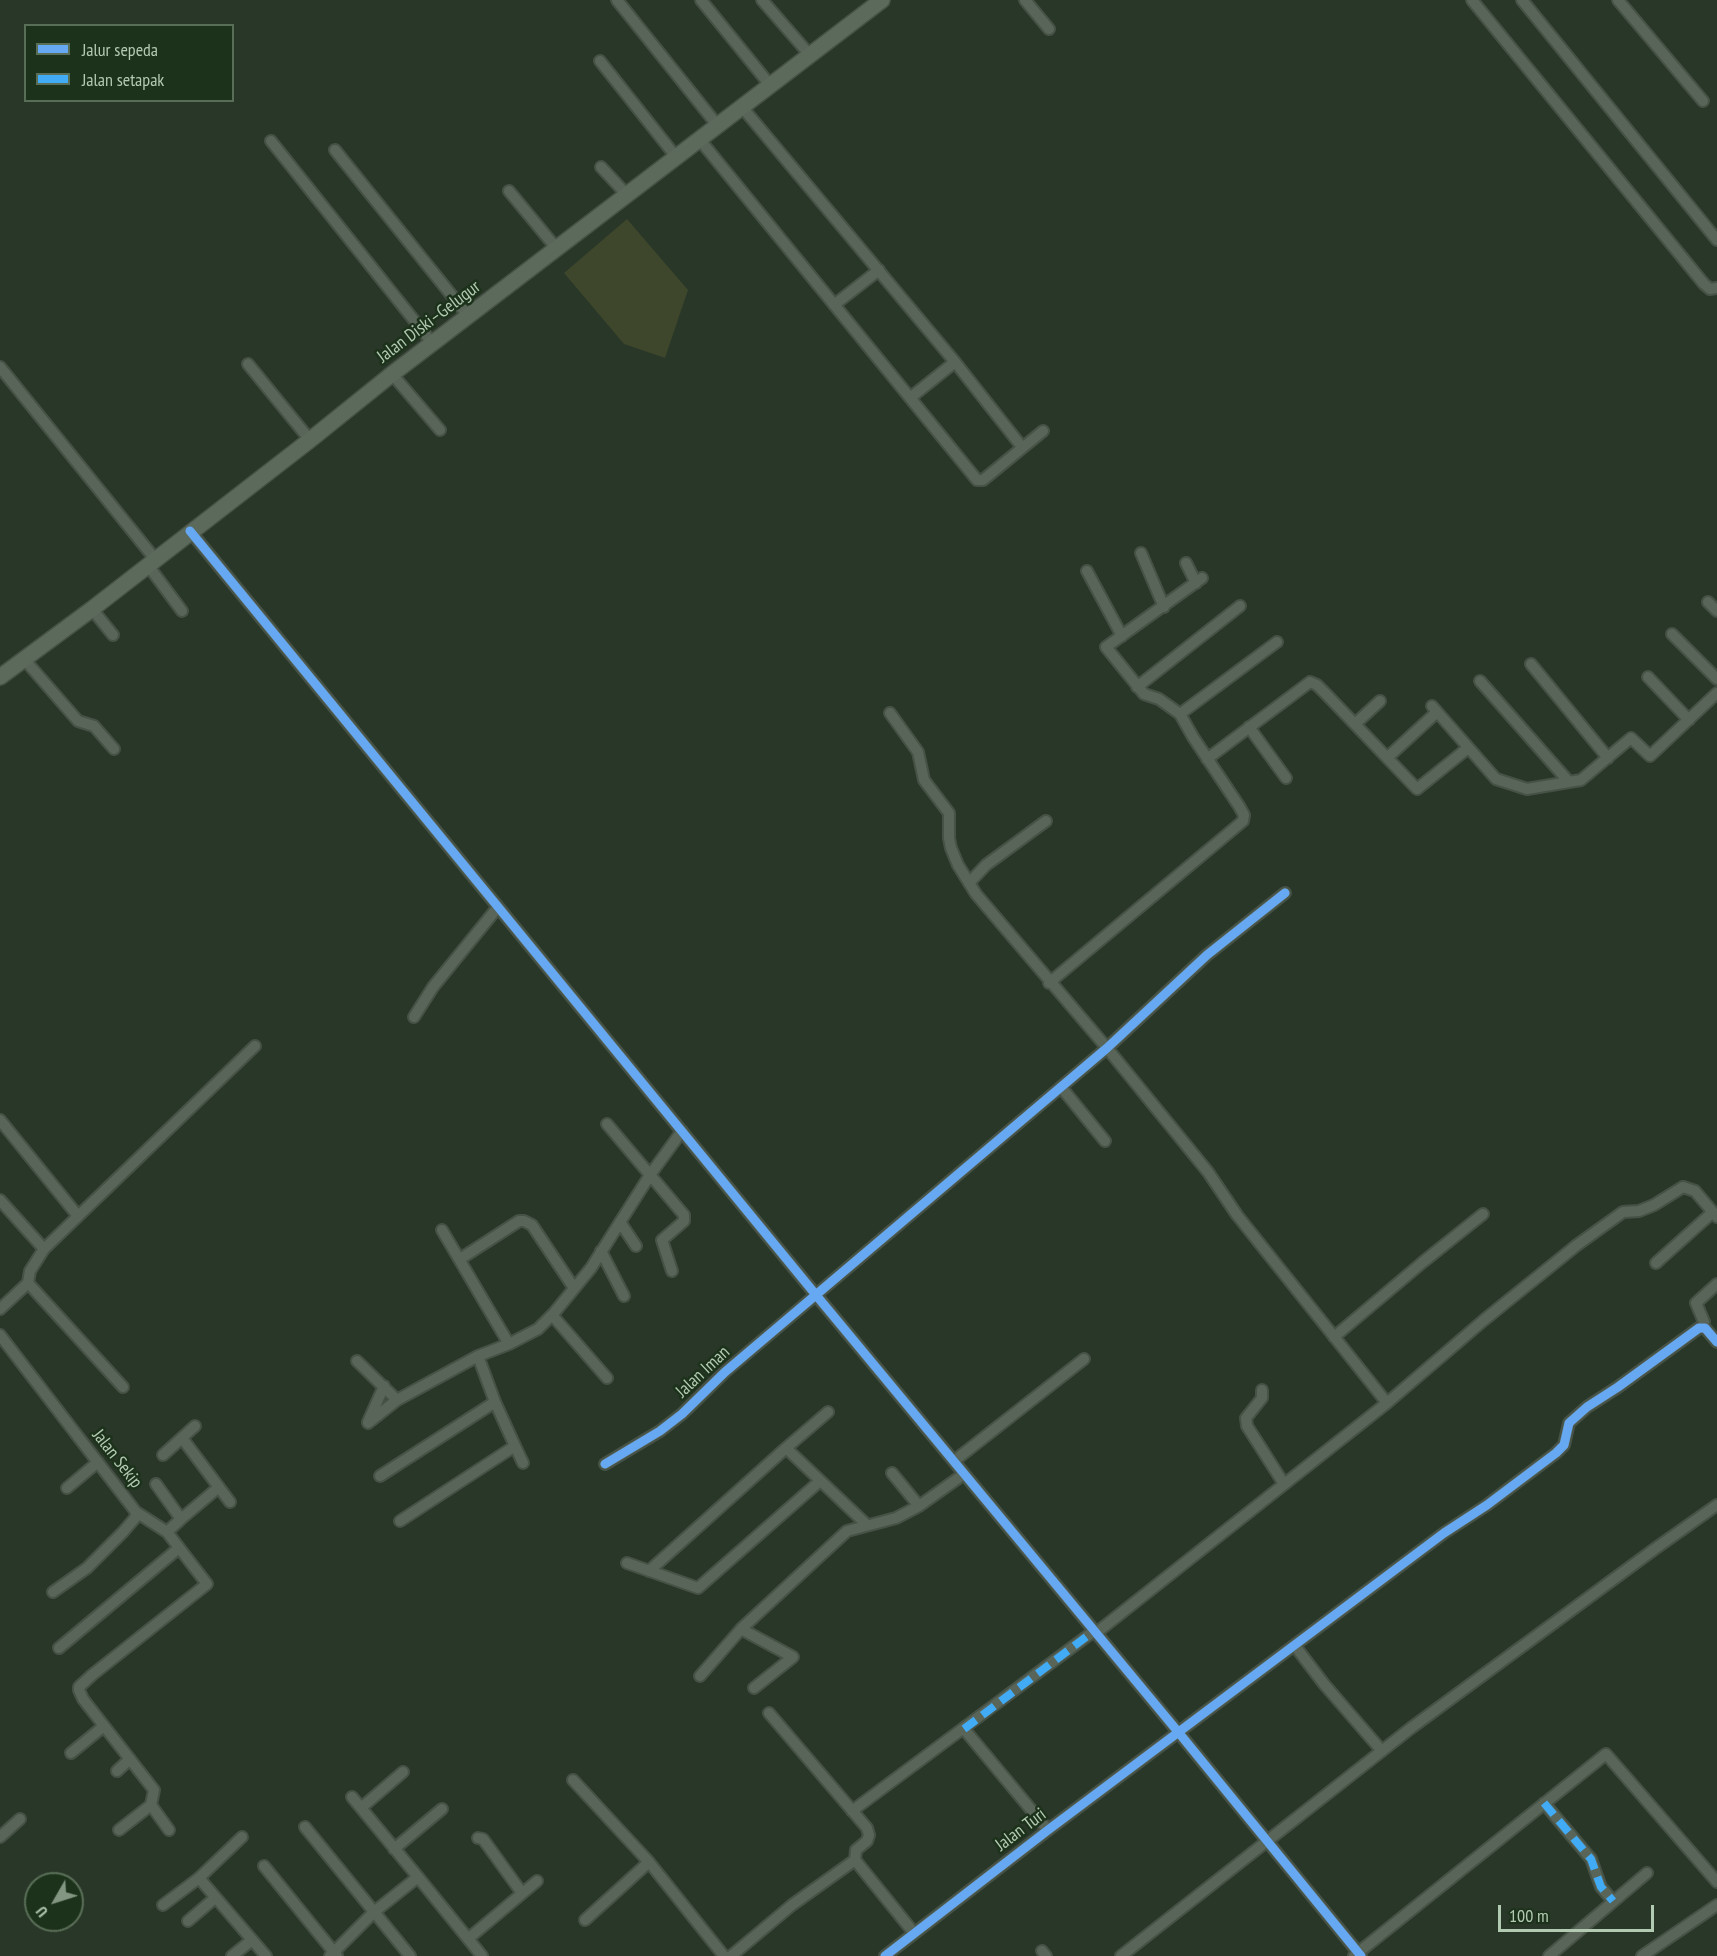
<!DOCTYPE html>
<meta charset="utf-8">
<style>
body{margin:0}
#map{position:relative;width:1717px;height:1956px;overflow:hidden;background:#293728;font-family:"PT Sans Narrow",sans-serif}
canvas{display:block}
.legend{position:absolute;left:24px;top:24px;width:210px;height:78px;box-sizing:border-box;background:#1d321b;border:2px solid #596e57;margin:0;padding:8px 10px;list-style:none;font-size:18px;color:#b2c9b2}
.legend li{display:flex;align-items:center;gap:12px;height:30px}
.legend b{width:30px;border:2px solid #596e57}
.north{position:absolute;left:24px;top:1872px;width:60px;height:60px;box-sizing:border-box;background:#1d321b;border:2px solid #596e57;border-radius:50%;rotate:231deg;font-size:16px;font-weight:700;line-height:24px;text-align:center;color:#b2c9b2}
.north::after{content:'';display:block;margin:auto;width:21px;height:27px;background:#829682;clip-path:polygon(50% 0,100% 100%,50% 72%,0 100%)}
.scale{position:absolute;left:1498px;top:1905px;width:156px;height:27px;box-sizing:border-box;border:3px solid #b2c9b2;border-top:0;padding-left:8px;font-size:18px;line-height:21px;white-space:nowrap;color:#b2c9b2;-webkit-text-stroke:4px #1d321b;paint-order:stroke}
</style>
<div id="map">
<canvas width="1717" height="1956"></canvas>
<ul class="legend">
<li><b style="height:8px;background:#66a8f1"></b>Jalur sepeda</li>
<li><b style="height:8px;background:#42abf6"></b>Jalan setapak</li>
</ul>
<div class="north">U</div>
<div class="scale">100 m</div>
</div>
<script>
const context = document.querySelector('canvas').getContext('2d');
context.lineJoin = 'round';
function paint(path, color) { context.fillStyle = color; context.fill(path, 'evenodd'); }
const poly = rows => new Path2D(rows.map(r => 'M' + r).join(''));
function trace(path, color, width, dash) { context.strokeStyle = color; context.lineWidth = width; context.lineCap = dash ? 'butt' : 'round'; context.setLineDash(dash || []); context.stroke(path); }
function label(font, color, halo, rows, align = 'center') {
  context.font = font + ' "PT Sans Narrow",sans-serif'; context.lineWidth = 5; context.setLineDash([]); context.textBaseline = 'middle'; context.strokeStyle = halo; context.fillStyle = color; for (const [text, x, y, turn = 0] of rows) {
    context.save(); context.translate(x, y); context.rotate((+turn || 0) * Math.PI / 180); context.textAlign = isNaN(turn) ? turn : align; if (halo) context.strokeText(text, 0, 0); context.fillText(text, 0, 0); context.restore();
  }
}
paint(poly([
 [627,219,688,290,665,358,624,344,564,273]
]), '#3e462c');
const minor = poly([
 [617,0,718,126],
 [701,0,770,85],
 [762,0,809,54],
 [1025,0,1049,29],
 [1472,0,1704,284,1710,289,1717,288],
 [1522,0,1717,240],
 [1618,0,1703,101],
 [600,61,677,158],
 [742,107,955,362,1022,447],
 [700,140,977,480,983,480,1043,431],
 [271,141,433,344],
 [335,150,469,317],
 [601,167,628,196],
 [509,191,557,249],
 [834,305,879,270],
 [248,364,310,440],
 [0,367,155,559],
 [392,374,440,430],
 [910,398,955,362],
 [190,531,816,1295,1179,1733,1361,1956],
 [1141,553,1164,607],
 [1186,563,1196,583],
 [147,564,182,611],
 [1087,571,1122,636],
 [1708,602,1717,611],
 [92,609,113,635],
 [1672,634,1717,679],
 [24,659,78,721,94,726,114,749],
 [1531,664,1608,758],
 [1648,677,1689,720],
 [1480,681,1569,782],
 [1137,687,1240,606],
 [1432,706,1496,779,1527,789,1581,780,1631,738,1650,756,1717,693],
 [890,713,918,752,924,780,949,813,949,838,951,848,958,865,976,894,1107,1048,1208,1172,1237,1215,1387,1403],
 [1180,714,1159,699,1144,694,1106,647,1202,578],
 [1355,724,1380,701],
 [1249,727,1286,778],
 [1388,757,1437,712],
 [1207,759,1310,682,1317,685,1326,694,1417,789,1468,748],
 [969,883,986,865,1046,821],
 [1049,983,1243,821,1244,815,1239,806,1193,737,1180,714,1277,642],
 [414,1017,433,987,498,907],
 [1061,1087,1105,1141],
 [0,1120,78,1216],
 [607,1124,684,1215,684,1221,662,1240,672,1271],
 [0,1200,44,1249],
 [620,1222,636,1246],
 [442,1230,509,1344],
 [601,1251,624,1296],
 [460,1259,519,1221,524,1221,532,1225,574,1288],
 [1656,1263,1713,1212],
 [28,1283,123,1387],
 [0,1309,28,1283,30,1271,44,1249,255,1046],
 [552,1315,607,1378],
 [1703,1327,1704,1322,1696,1303,1717,1284],
 [0,1335,136,1512,135,1518,123,1532,87,1568,53,1592],
 [1334,1337,1423,1262,1483,1214],
 [357,1361,397,1400],
 [1262,1390,1262,1398,1246,1418,1247,1426,1284,1484],
 [828,1412,786,1448,867,1525],
 [368,1422,384,1386],
 [368,1423,397,1400,478,1356,509,1344,538,1329,554,1313,591,1268,650,1175,682,1131],
 [182,1438,230,1502],
 [515,1446,523,1463],
 [163,1455,195,1426],
 [954,1461,1084,1359],
 [605,1464,660,1431,682,1414,725,1372,1107,1048,1207,955,1285,893],
 [892,1473,919,1506],
 [380,1476,495,1402],
 [156,1484,181,1519,167,1532],
 [67,1488,98,1462],
 [136,1512,167,1532,207,1584,92,1675,79,1687,79,1690,83,1699,154,1790,151,1805,169,1830],
 [181,1519,219,1487],
 [400,1521,515,1446,495,1402,478,1356],
 [627,1563,698,1588,820,1481],
 [649,1571,786,1448],
 [1096,1633,1387,1403,1484,1320,1577,1245,1623,1212,1639,1211,1654,1205,1683,1187,1695,1191,1717,1217],
 [1295,1646,1324,1684,1382,1751],
 [59,1648,179,1548],
 [700,1676,741,1629],
 [754,1688,793,1657,741,1629,847,1531,896,1518,919,1506,964,1474],
 [769,1713,867,1828,869,1835,867,1841,856,1850,855,1860,914,1933],
 [964,1729,1048,1830],
 [71,1753,104,1726],
 [117,1771,130,1759],
 [573,1780,649,1862],
 [352,1797,418,1877],
 [1544,1803,1591,1859,1601,1887,1613,1901],
 [361,1808,403,1772],
 [852,1811,1094,1631],
 [305,1827,410,1956],
 [119,1830,151,1805],
 [0,1837,20,1819],
 [478,1838,483,1839,522,1893],
 [394,1849,442,1809],
 [264,1866,337,1956],
 [199,1878,266,1956],
 [163,1905,199,1878,242,1837],
 [585,1920,649,1862,724,1956],
 [188,1921,215,1898],
 [469,1938,537,1881],
 [1042,1951,1046,1956],
 [232,1956,252,1940],
 [330,1956,374,1912,418,1877,482,1956],
 [731,1956,792,1905,855,1860],
 [885,1956,1048,1830,1444,1533,1487,1505,1556,1453,1564,1445,1569,1423,1587,1407,1618,1387,1699,1328,1705,1328,1717,1342],
 [1121,1956,1411,1728,1656,1548,1717,1505],
 [1354,1956,1606,1754,1717,1882],
 [1549,1956,1647,1873],
 [1642,1956,1717,1905]
]);
const secondary = poly([
 [0,677,92,609,310,440,392,374,882,0]
]);
trace(minor, '#475246', 14);
trace(secondary, '#475246', 18);
trace(minor, '#596558', 10);
trace(secondary, '#5c6a5c', 15);
trace(poly([
 [964,1729,1094,1631],
 [1544,1803,1591,1859,1601,1887,1613,1901]
]), '#42abf6', 8, [15, 8]);
trace(poly([
 [190,531,816,1295,1179,1733,1361,1956],
 [605,1464,660,1431,682,1414,725,1372,1107,1048,1207,955,1285,893],
 [885,1956,1048,1830,1444,1533,1487,1505,1556,1453,1564,1445,1569,1423,1587,1407,1618,1387,1699,1328,1705,1328,1717,1342]
]), '#66a8f1', 9);
label('18px', '#b2c9b2', '#1d321b', [
 ["Jalan Diski–Gelugur",429,322,-37],
 ["Jalan Iman",703,1372,-43],
 ["Jalan Sekip",117,1459,52],
 ["Jalan Turi",1021,1830,-37]
]);
</script>
